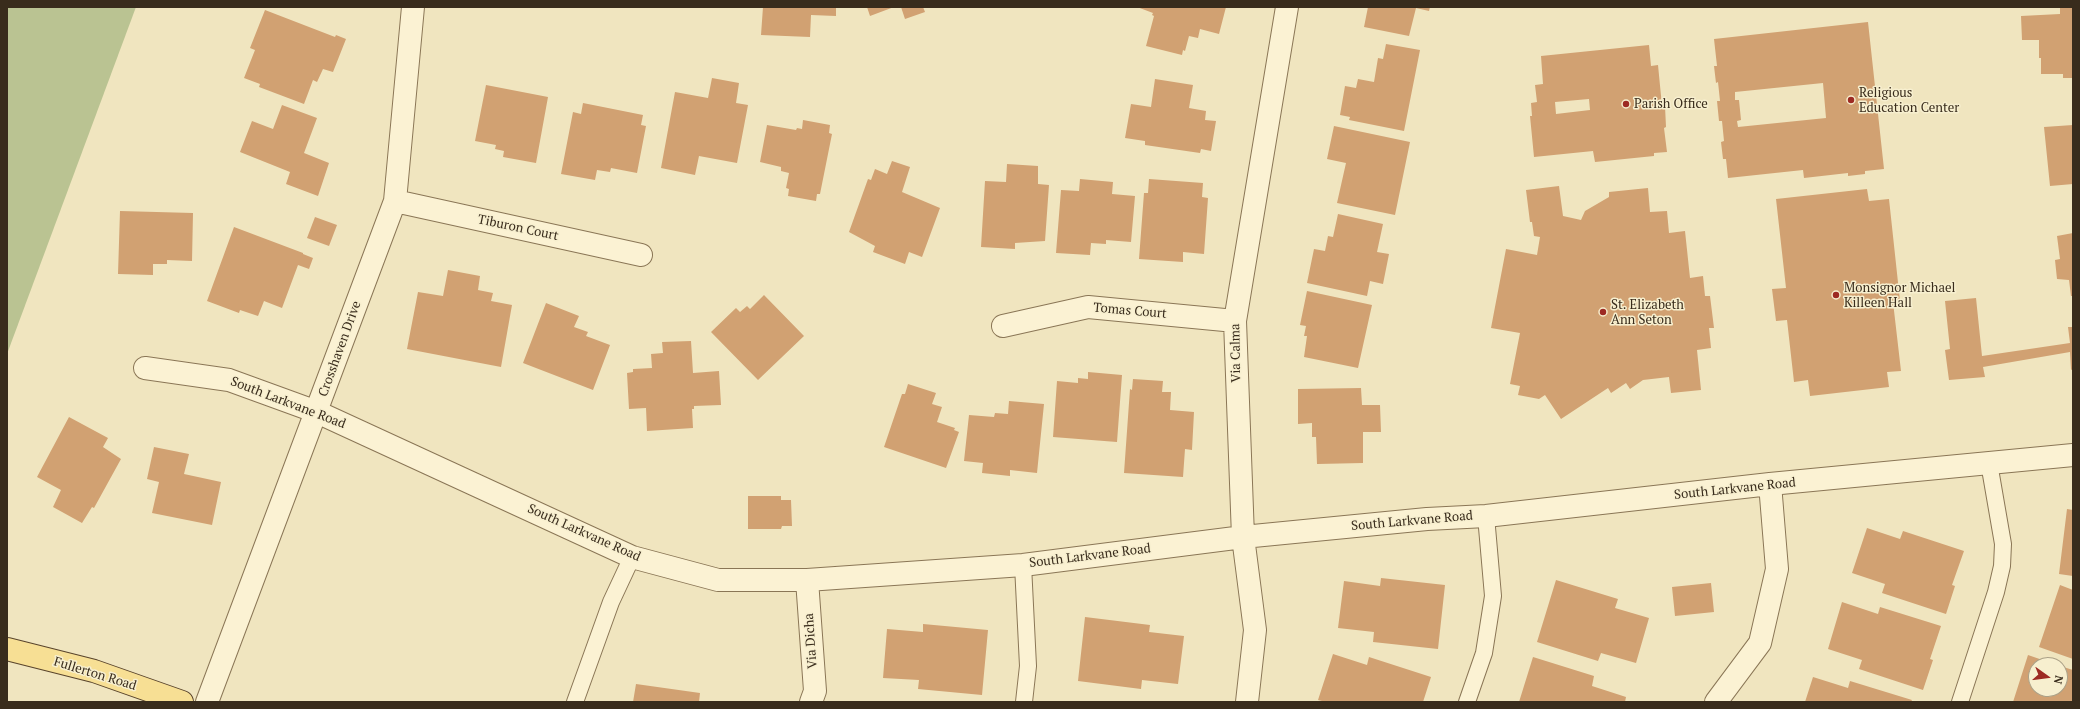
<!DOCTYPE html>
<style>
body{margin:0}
#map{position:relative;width:2080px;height:709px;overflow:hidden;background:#f0e5bf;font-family:"PT Serif",serif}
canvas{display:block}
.frame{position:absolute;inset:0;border:8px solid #392c1c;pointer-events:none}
.north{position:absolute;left:2028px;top:657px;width:40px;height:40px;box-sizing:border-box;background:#f7efcf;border:1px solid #aba187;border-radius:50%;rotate:104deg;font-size:11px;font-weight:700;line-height:16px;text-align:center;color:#392c1c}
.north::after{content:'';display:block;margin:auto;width:14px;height:18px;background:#9d2a23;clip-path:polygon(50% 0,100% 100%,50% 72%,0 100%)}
</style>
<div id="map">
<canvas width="2080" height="709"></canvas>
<div class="frame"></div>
<div class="north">N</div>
</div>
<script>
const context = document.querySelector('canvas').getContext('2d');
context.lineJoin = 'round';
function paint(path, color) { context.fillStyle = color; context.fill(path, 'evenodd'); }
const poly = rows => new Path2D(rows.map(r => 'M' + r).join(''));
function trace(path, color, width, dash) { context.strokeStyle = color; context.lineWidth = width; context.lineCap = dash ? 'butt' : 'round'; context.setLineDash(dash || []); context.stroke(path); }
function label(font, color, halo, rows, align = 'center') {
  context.font = font + ' "PT Serif",serif'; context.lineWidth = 3; context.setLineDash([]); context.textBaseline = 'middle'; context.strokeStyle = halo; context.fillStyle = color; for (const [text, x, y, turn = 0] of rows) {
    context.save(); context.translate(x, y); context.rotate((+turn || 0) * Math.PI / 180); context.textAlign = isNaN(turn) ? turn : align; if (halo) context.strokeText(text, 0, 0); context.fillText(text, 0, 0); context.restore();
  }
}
paint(poly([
 [7,7,136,7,7,354]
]), '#bac392');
paint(poly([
 [763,7,836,7,836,16,811,15,810,37,761,35],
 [867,7,894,7,870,16],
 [901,7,923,7,925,12,905,19],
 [1137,7,1226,7,1219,34,1200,29,1198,38,1189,36,1185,51,1183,50,1182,55,1146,46,1154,16,1152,15,1153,13],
 [1368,7,1430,7,1429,11,1416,8,1409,36,1364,27],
 [2060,7,2073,7,2073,78,2063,78,2063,74,2041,74,2041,58,2039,58,2039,40,2022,40,2021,16,2060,14],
 [265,10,335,37,336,35,346,39,333,72,323,69,317,82,313,80,304,104,259,87,260,84,244,78,255,50,250,48],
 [1868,22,1884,169,1865,171,1865,174,1848,176,1848,173,1804,178,1803,170,1728,178,1726,159,1723,159,1721,142,1724,141,1722,121,1719,121,1717,101,1720,101,1718,82,1716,83,1714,66,1717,66,1714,39],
 [1823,83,1826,118,1738,127,1737,121,1741,120,1739,100,1735,100,1735,92],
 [1386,44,1420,50,1404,131,1349,120,1350,117,1340,115,1345,86,1356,88,1358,79,1374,82,1378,58,1383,59],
 [1649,45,1651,66,1658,65,1662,106,1665,106,1666,127,1664,128,1667,152,1654,153,1654,156,1595,162,1593,151,1534,157,1530,116,1532,116,1531,103,1537,102,1535,85,1543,84,1541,56],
 [1589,99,1590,110,1556,114,1555,102],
 [712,78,739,83,736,103,748,105,737,163,699,156,695,175,661,168,675,92,708,98],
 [1155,79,1193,85,1189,108,1206,111,1205,120,1216,121,1211,151,1201,149,1200,153,1145,145,1145,141,1125,138,1131,104,1151,107],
 [486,85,548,97,536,163,503,157,504,151,495,149,496,145,475,141],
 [583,103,643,115,641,125,646,126,637,173,611,168,610,172,597,170,595,180,561,174,573,112,581,114],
 [282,105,317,118,304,153,329,163,318,196,286,184,290,172,240,152,252,121,273,129],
 [803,120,830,125,829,133,832,134,820,194,817,194,816,201,788,196,789,189,786,188,789,173,781,171,781,167,760,162,767,125,796,130,797,128,802,129],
 [2073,125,2073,184,2050,186,2044,127],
 [1334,126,1410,142,1395,215,1337,203,1346,163,1327,159],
 [892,161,910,167,902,192,940,208,922,257,909,252,905,264,873,252,875,246,849,232,868,179,871,180,875,169,887,174],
 [1007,164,1038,166,1038,184,1049,185,1045,241,1015,243,1015,249,981,247,985,181,1006,182],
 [1080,179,1113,182,1112,194,1135,196,1131,242,1106,240,1106,244,1091,243,1090,255,1056,253,1061,190,1079,191],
 [1149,179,1203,183,1202,197,1208,198,1204,254,1183,252,1183,262,1139,259,1144,193,1148,193],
 [1559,186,1563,216,1581,220,1585,211,1609,197,1609,192,1648,188,1650,212,1667,211,1669,233,1685,231,1690,278,1703,276,1705,296,1710,296,1714,328,1709,328,1711,348,1697,350,1701,390,1671,393,1669,377,1643,380,1630,389,1626,383,1611,393,1608,388,1561,419,1545,395,1539,399,1518,395,1520,386,1510,384,1520,333,1491,328,1506,249,1537,255,1540,237,1534,236,1532,222,1530,222,1526,190],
 [1867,189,1869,201,1889,199,1900,301,1893,302,1901,371,1887,372,1889,387,1810,396,1808,380,1794,382,1787,320,1776,321,1772,289,1786,288,1776,199],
 [120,211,193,213,192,261,167,260,167,264,153,264,153,275,118,274],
 [1338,214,1383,224,1377,252,1389,254,1383,284,1370,281,1367,296,1307,283,1314,249,1325,251,1328,236,1333,237],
 [315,217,337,225,329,246,307,238],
 [234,227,303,253,303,254,313,258,309,269,298,265,282,308,264,301,258,316,240,310,239,313,207,301],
 [2073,233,2073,296,2071,296,2069,280,2057,279,2055,260,2060,259,2057,236],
 [448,270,480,276,478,290,493,293,491,301,512,305,501,367,407,349,418,292,443,296],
 [1307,291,1372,305,1358,368,1304,357,1307,336,1304,336,1306,326,1300,325],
 [764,295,804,336,758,380,711,332,736,308,740,312,747,306,750,309],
 [1976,298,1982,356,2070,343,2068,327,2073,327,2073,369,2071,370,2070,352,1983,367,1985,377,1949,380,1945,350,1950,349,1945,301],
 [546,303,579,316,574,327,588,332,586,336,610,345,593,390,523,363],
 [691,341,693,373,719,371,721,405,694,406,694,409,692,409,693,428,647,431,646,408,629,409,627,373,633,372,633,369,652,368,651,354,663,353,662,342],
 [1088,372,1122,375,1117,442,1053,437,1057,381,1078,383,1078,378,1088,379],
 [1133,379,1163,381,1162,392,1171,392,1170,410,1194,412,1192,450,1185,449,1183,477,1124,473,1130,389,1132,390],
 [908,384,936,393,932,404,942,407,937,422,955,428,954,430,959,432,946,468,884,447,902,394,905,394],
 [1361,388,1362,405,1380,405,1381,432,1363,432,1363,463,1317,464,1316,437,1312,437,1312,423,1298,424,1298,389],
 [1009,401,1044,404,1037,473,1010,470,1010,476,982,473,983,463,964,461,969,415,994,417,995,413,1008,414],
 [69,417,108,438,103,447,121,459,94,508,92,507,82,523,53,507,61,490,37,477],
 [154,447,189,454,184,474,221,482,212,525,152,513,159,482,147,479],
 [748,496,781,496,781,500,791,500,792,526,782,526,781,529,748,529],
 [2067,509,2073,510,2073,576,2059,574],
 [1867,528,1900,539,1903,531,1964,551,1952,585,1955,586,1946,614,1882,593,1885,584,1852,573],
 [1381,578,1445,585,1438,649,1373,642,1374,632,1338,628,1344,581,1380,586],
 [1556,580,1618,599,1615,608,1649,618,1636,663,1601,653,1598,661,1537,642],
 [1711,583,1714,612,1675,616,1672,587],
 [2060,585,2073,590,2073,659,2039,647],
 [1842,602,1878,614,1880,607,1941,626,1930,659,1933,660,1923,690,1859,669,1862,660,1828,649],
 [1085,617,1150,625,1149,632,1184,636,1178,684,1142,680,1141,689,1078,681],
 [923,624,988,630,982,695,918,689,919,680,883,678,887,629,923,632],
 [1333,654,1367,665,1369,657,1431,677,1423,702,1326,702,1318,700],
 [2028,655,2057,665,2036,665,2036,689,2060,689,2060,666,2073,670,2073,702,2013,702],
 [1533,657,1594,676,1592,686,1626,697,1625,702,1519,702],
 [1813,677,1848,688,1850,681,1912,700,1911,702,1805,702],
 [636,684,700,693,699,702,633,702]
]), '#d1a172');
const service = poly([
 [1023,565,1028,666,1024,702],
 [575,702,611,602,632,557],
 [1467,702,1484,653,1493,596,1486,516],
 [1960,702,1996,592,2002,566,2003,544,1989,463]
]);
const minor = poly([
 [395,201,641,255],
 [1003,326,1088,307,1235,321],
 [145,368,229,380,317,412,632,557,718,580,807,580,1023,565,1243,537,1427,519,1486,516,1770,484,2073,455],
 [807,580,815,691,811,702],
 [207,702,395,201,413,7],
 [1247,702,1255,630,1243,537,1235,321,1287,7],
 [1716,702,1760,643,1777,569,1770,484]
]);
const primary = poly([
 [7,649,94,671,182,702]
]);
trace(service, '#8a7656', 18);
trace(minor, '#8a7656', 24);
trace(primary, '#58432b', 24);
trace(service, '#fbf2d3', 16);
trace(minor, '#fbf2d3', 22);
trace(primary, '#f7df94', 22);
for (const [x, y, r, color] of [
 [1851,100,4,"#9d2a23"],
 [1626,104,4,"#9d2a23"],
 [1836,295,4,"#9d2a23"],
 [1603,312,4,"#9d2a23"]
]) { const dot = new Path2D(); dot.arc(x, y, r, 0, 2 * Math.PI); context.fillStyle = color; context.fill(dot); trace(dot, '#f7efcf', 1.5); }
label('13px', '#392c1c', '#f7efcf', [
 ["Religious",1859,93],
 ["Education Center",1859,108],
 ["Parish Office",1634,104],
 ["Monsignor Michael",1844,288],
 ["Killeen Hall",1844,303],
 ["St. Elizabeth",1611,305],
 ["Ann Seton",1611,320]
], 'left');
label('13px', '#392c1c', '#f7efcf', [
 ["Tiburon Court",518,228,12],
 ["Tomas Court",1130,311,5],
 ["Crosshaven Drive",340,349,-70],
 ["Via Calma",1236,353,-91],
 ["South Larkvane Road",288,403,21],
 ["South Larkvane Road",1735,489,-6],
 ["South Larkvane Road",1412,521,-5],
 ["South Larkvane Road",584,533,24],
 ["South Larkvane Road",1090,556,-7],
 ["Via Dicha",811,641,-94],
 ["Fullerton Road",95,674,17]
]);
</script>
